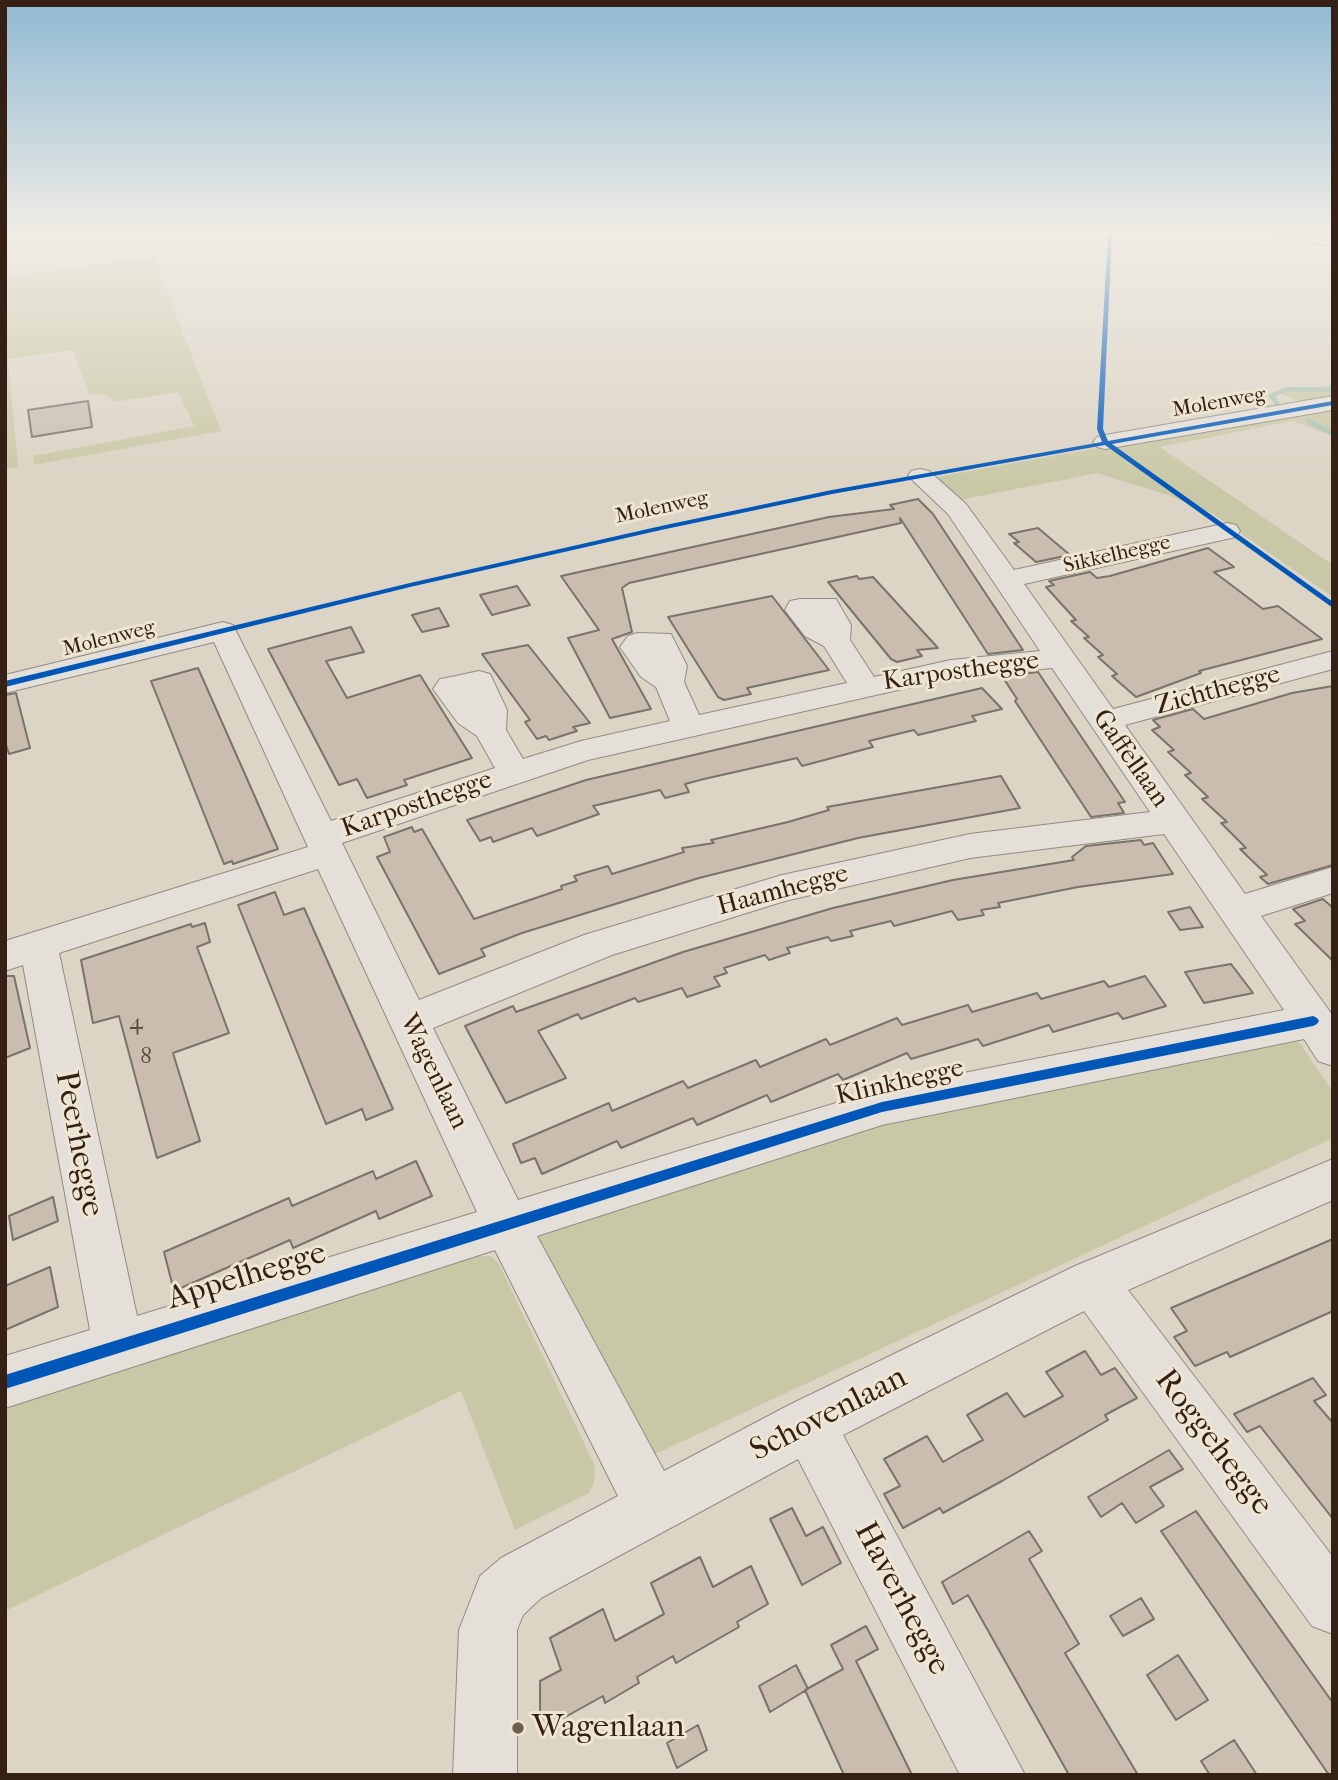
<!DOCTYPE html>
<style>
body{margin:0}
#map{position:relative;width:1338px;height:1780px;overflow:hidden;background:#dcd4c5;font-family:"IM FELL French Canon",serif}
canvas{display:block}
.frame{position:absolute;inset:0;border:7px solid #342015;pointer-events:none}
</style>
<div id="map">
<canvas width="1338" height="1780"></canvas>
<div class="frame"></div>
</div>
<script>
const context = document.querySelector('canvas').getContext('2d');
context.lineJoin = 'round';
function paint(path, color) { context.fillStyle = color; context.fill(path, 'evenodd'); }
const poly = rows => new Path2D(rows.map(r => 'M' + r).join(''));
function trace(path, color, width, dash) { context.strokeStyle = color; context.lineWidth = width; context.lineCap = dash ? 'butt' : 'round'; context.setLineDash(dash || []); context.stroke(path); }
function label(font, color, halo, rows, align = 'center') {
  context.font = font + ' "IM FELL French Canon",serif'; context.lineWidth = 6; context.setLineDash([]); context.textBaseline = 'middle'; context.strokeStyle = halo; context.fillStyle = color; for (const [text, x, y, turn = 0] of rows) {
    context.save(); context.translate(x, y); context.rotate((+turn || 0) * Math.PI / 180); context.textAlign = isNaN(turn) ? turn : align; if (halo) context.strokeText(text, 0, 0); context.fillText(text, 0, 0); context.restore();
  }
}
paint(poly([
 [154,257,221,431,34,465,33,456,194,426,178,392,115,402,106,395,89,394,73,350,8,359,18,467,5,469,5,277],
 [1333,385,1333,396,1302,402,1276,392],
 [1333,405,1333,436,1293,421,1160,447,1333,565,1333,597,1213,514,1171,496,1097,473,955,501,932,478],
 [1284,1039,1299,1042,1333,1092,1333,1138,651,1456,528,1231,787,1143],
 [475,1256,491,1256,499,1264,595,1466,594,1483,589,1493,515,1530,461,1391,5,1611,5,1408]
]), '#c9c8a6');
trace(poly([
 [1277,403,1271,396,1287,389,1333,390]
]), '#acc2b3', 4.5);
trace(poly([
 [1309,421,1333,434]
]), '#acc2b3', 5);
const building = poly([
 [88,401,92,427,32,437,28,410,88,401],
 [918,499,933,514,1023,650,988,654,900,518,901,523,629,583,622,588,632,632,612,639,651,709,610,718,568,638,599,630,561,576,829,517,894,509,890,505,918,499],
 [1038,528,1070,555,1036,562,1014,543,1019,542,1009,534,1038,528],
 [1208,548,1234,567,1214,572,1263,609,1278,606,1322,639,1199,671,1201,673,1136,697,1112,676,1117,674,1098,657,1103,655,1084,638,1089,637,1071,621,1076,620,1046,587,1054,585,1049,581,1090,572,1097,578,1110,576,1208,548],
 [857,576,859,579,873,577,938,648,917,650,922,656,897,662,891,659,828,582,857,576],
 [517,586,530,605,492,615,480,595,517,586],
 [772,596,829,670,747,688,751,694,724,700,718,697,668,617,772,596],
 [439,608,449,626,422,632,412,615,439,608],
 [351,627,364,652,326,661,347,698,420,675,472,758,404,780,407,785,367,798,357,779,339,785,268,649,351,627],
 [528,645,590,723,573,727,577,731,549,740,546,736,537,739,525,722,530,720,482,654,528,645],
 [198,668,278,849,233,864,232,861,224,864,151,681,198,668],
 [1038,672,1125,802,1118,803,1124,813,1091,817,1015,701,1017,699,1002,676,1038,672],
 [1333,686,1333,865,1268,884,1260,877,1267,875,1240,849,1246,848,1221,823,1227,822,1202,799,1208,797,1185,775,1191,773,1168,752,1174,750,1152,730,1160,727,1153,720,1193,709,1204,719,1292,693,1333,686],
 [982,688,1002,709,972,716,976,721,918,735,914,730,869,741,873,747,802,766,797,758,704,779,685,784,689,792,665,798,660,790,593,806,599,814,537,836,532,828,493,842,491,837,480,841,467,820,586,780,982,688],
 [16,693,30,748,9,754,5,742,5,695,16,693],
 [1001,776,1020,808,858,838,699,878,522,933,481,949,485,956,439,974,377,857,390,852,384,837,412,827,414,832,422,829,474,919,562,889,561,886,577,881,574,876,608,866,612,874,684,852,682,848,714,843,711,840,788,822,829,810,827,807,1001,776],
 [1141,840,1144,845,1153,843,1173,874,1078,887,998,903,1000,907,981,910,984,915,958,920,952,911,894,926,891,921,850,931,853,936,831,941,828,937,787,948,790,953,769,960,765,955,724,968,727,973,714,977,720,986,687,997,682,988,638,1002,635,998,581,1019,578,1014,538,1031,566,1078,506,1103,465,1026,513,1006,516,1012,683,952,833,908,953,880,1074,860,1072,857,1086,846,1141,840],
 [275,892,284,915,304,908,393,1109,366,1120,362,1109,326,1124,238,905,275,892],
 [1323,899,1333,908,1333,961,1295,924,1305,921,1293,909,1323,899],
 [1190,907,1203,927,1180,930,1168,912,1190,907],
 [205,923,210,942,197,947,229,1033,173,1053,200,1141,157,1158,119,1016,93,1023,81,960,191,924,192,927,205,923],
 [1231,964,1253,993,1204,1003,1185,972,1231,964],
 [5,976,14,976,30,1048,5,1058,5,976],
 [1145,976,1166,1006,1123,1019,1118,1013,1053,1032,1049,1025,983,1046,978,1039,911,1059,907,1053,843,1080,838,1074,771,1102,767,1095,697,1125,693,1118,621,1148,617,1141,542,1174,535,1158,521,1163,513,1144,609,1103,612,1111,683,1081,688,1088,756,1060,760,1067,826,1039,830,1045,897,1018,902,1025,968,1005,972,1012,1037,993,1041,999,1104,981,1109,987,1145,976],
 [416,1161,432,1196,379,1219,376,1211,293,1248,290,1240,174,1291,164,1252,289,1198,292,1206,373,1171,376,1179,416,1161],
 [53,1197,58,1221,13,1240,9,1216,53,1197],
 [1333,1239,1333,1311,1230,1357,1227,1352,1195,1366,1174,1337,1187,1331,1171,1308,1333,1239],
 [50,1267,58,1307,5,1330,5,1286,50,1267],
 [1085,1351,1101,1375,1115,1368,1137,1398,1105,1415,1108,1420,1002,1481,943,1513,940,1508,903,1528,884,1494,900,1486,884,1459,927,1436,943,1462,962,1451,983,1440,967,1415,1007,1393,1024,1417,1043,1407,1063,1396,1046,1372,1085,1351],
 [1313,1378,1326,1395,1314,1401,1333,1423,1333,1519,1260,1426,1247,1432,1234,1414,1313,1378],
 [1169,1450,1183,1469,1150,1487,1164,1506,1136,1523,1122,1503,1101,1517,1088,1497,1169,1450],
 [792,1508,806,1536,823,1527,841,1563,802,1585,770,1519,792,1508],
 [1196,1511,1333,1703,1333,1775,1329,1775,1161,1531,1196,1511],
 [1029,1531,1042,1551,1029,1559,1079,1644,1065,1653,1138,1775,1069,1775,968,1595,953,1604,942,1582,1029,1531],
 [700,1557,713,1587,751,1566,768,1604,737,1622,739,1627,676,1663,673,1656,637,1677,639,1683,605,1703,603,1696,540,1731,540,1681,561,1670,550,1638,603,1609,615,1641,664,1614,651,1583,700,1557],
 [1141,1598,1154,1619,1123,1636,1110,1616,1141,1598],
 [866,1626,878,1649,856,1661,912,1775,844,1775,805,1690,843,1669,831,1645,866,1626],
 [1178,1655,1208,1700,1176,1720,1147,1675,1178,1655],
 [796,1665,808,1689,770,1712,759,1686,796,1665],
 [698,1725,707,1750,677,1768,667,1743,698,1725],
 [1234,1740,1257,1775,1210,1775,1201,1761,1234,1740]
]);
paint(building, '#cabdaf');
trace(building, '#7a736a', 2);
const minor = poly([
 [1333,396,1333,410,1105,449,1097,447,1093,442,1097,437,1105,435,1333,396],
 [920,469,929,471,966,504,1014,570,1227,523,1236,525,1240,531,1236,537,1024,584,1113,709,1333,651,1333,669,1125,725,1245,894,1333,867,1333,893,1261,916,1333,1016,1333,1066,1318,1061,1304,1039,882,1125,537,1236,664,1471,789,1405,1075,1266,1333,1159,1333,1200,1128,1290,1333,1557,1333,1634,1312,1626,1084,1311,843,1435,1025,1775,960,1775,798,1459,541,1598,523,1615,517,1630,517,1775,453,1775,459,1630,480,1576,501,1558,618,1496,495,1250,5,1408,5,1356,90,1330,23,965,5,971,5,941,308,847,214,642,5,693,5,675,223,622,233,625,331,821,495,768,477,736,458,723,433,689,440,679,451,677,479,671,490,674,507,710,506,730,523,759,581,741,670,721,656,687,641,677,620,647,628,636,638,633,671,634,687,666,684,682,699,715,847,683,824,646,805,636,785,610,790,601,800,599,836,599,851,625,850,640,874,677,951,660,1040,651,948,514,908,476,911,471,920,469],
 [1052,668,1150,812,970,834,782,875,584,935,419,1000,342,843,588,760,951,678,1052,668],
 [1164,834,1284,1010,882,1089,518,1200,433,1028,612,955,785,901,970,858,1164,834],
 [318,869,477,1212,137,1316,59,953,318,869]
]);
const major = poly([
 [1278,233,1333,236,1333,246,1287,238,1278,233]
]);
trace(minor, '#928b81', 2);
trace(major, '#7a736a', 3);
paint(minor, '#e4e0d9');
paint(major, '#d8d1c3');
paint(poly([
 [1108,233,1112,233,1103,429,1108,441,1333,401,1333,405,1112,444,1333,602,1333,608,1105,445,832,494,661,530,410,587,5,687,5,681,410,583,661,526,832,490,1102,442,1097,429,1108,233],
 [1313,1016,1317,1018,1319,1021,1317,1024,1313,1026,882,1112,5,1389,5,1375,882,1102,1313,1016]
]), '#0057b8');
const sky = context.createLinearGradient(0, 0, 0, 482);
sky.addColorStop(0, '#90bad3');
sky.addColorStop(0.48, '#efece5');
sky.addColorStop(1, '#efece500');
context.fillStyle = sky;
context.fillRect(0, 0, 1338, 482);
for (const [x, y, r, color] of [
 [518,1728,7,"#6f5f53"]
]) { const dot = new Path2D(); dot.arc(x, y, r, 0, 2 * Math.PI); context.fillStyle = color; context.fill(dot); trace(dot, '#eee6d3', 2.5); }
label('21px', '#342015', '#eee6d3', [
 ["Molenweg",1219,403,-10],
 ["Molenweg",662,508,-12],
 ["Sikkelhegge",1117,555,-13],
 ["Molenweg",109,639,-14]
]);
label('23px', '#5a483c', null, [
 ["4",136,1023],
 ["8",146,1057]
]);
label('26px', '#342015', '#eee6d3', [
 ["Karposthegge",961,672,-8],
 ["Zichthegge",1218,691,-15],
 ["Gaffellaan",1130,759,55],
 ["Karposthegge",417,805,-19],
 ["Haamhegge",783,891,-15],
 ["Wagenlaan",433,1072,64],
 ["Klinkhegge",900,1083,-13]
]);
label('32px', '#342015', '#eee6d3', [
 ["Peerhegge",78,1144,79],
 ["Appelhegge",247,1277,-17],
 ["Schovenlaan",829,1415,-27],
 ["Roggehegge",1213,1443,53],
 ["Haverhegge",901,1599,62]
]);
label('32px', '#342015', '#eee6d3', [
 ["Wagenlaan",532,1728]
], 'left');
</script>
